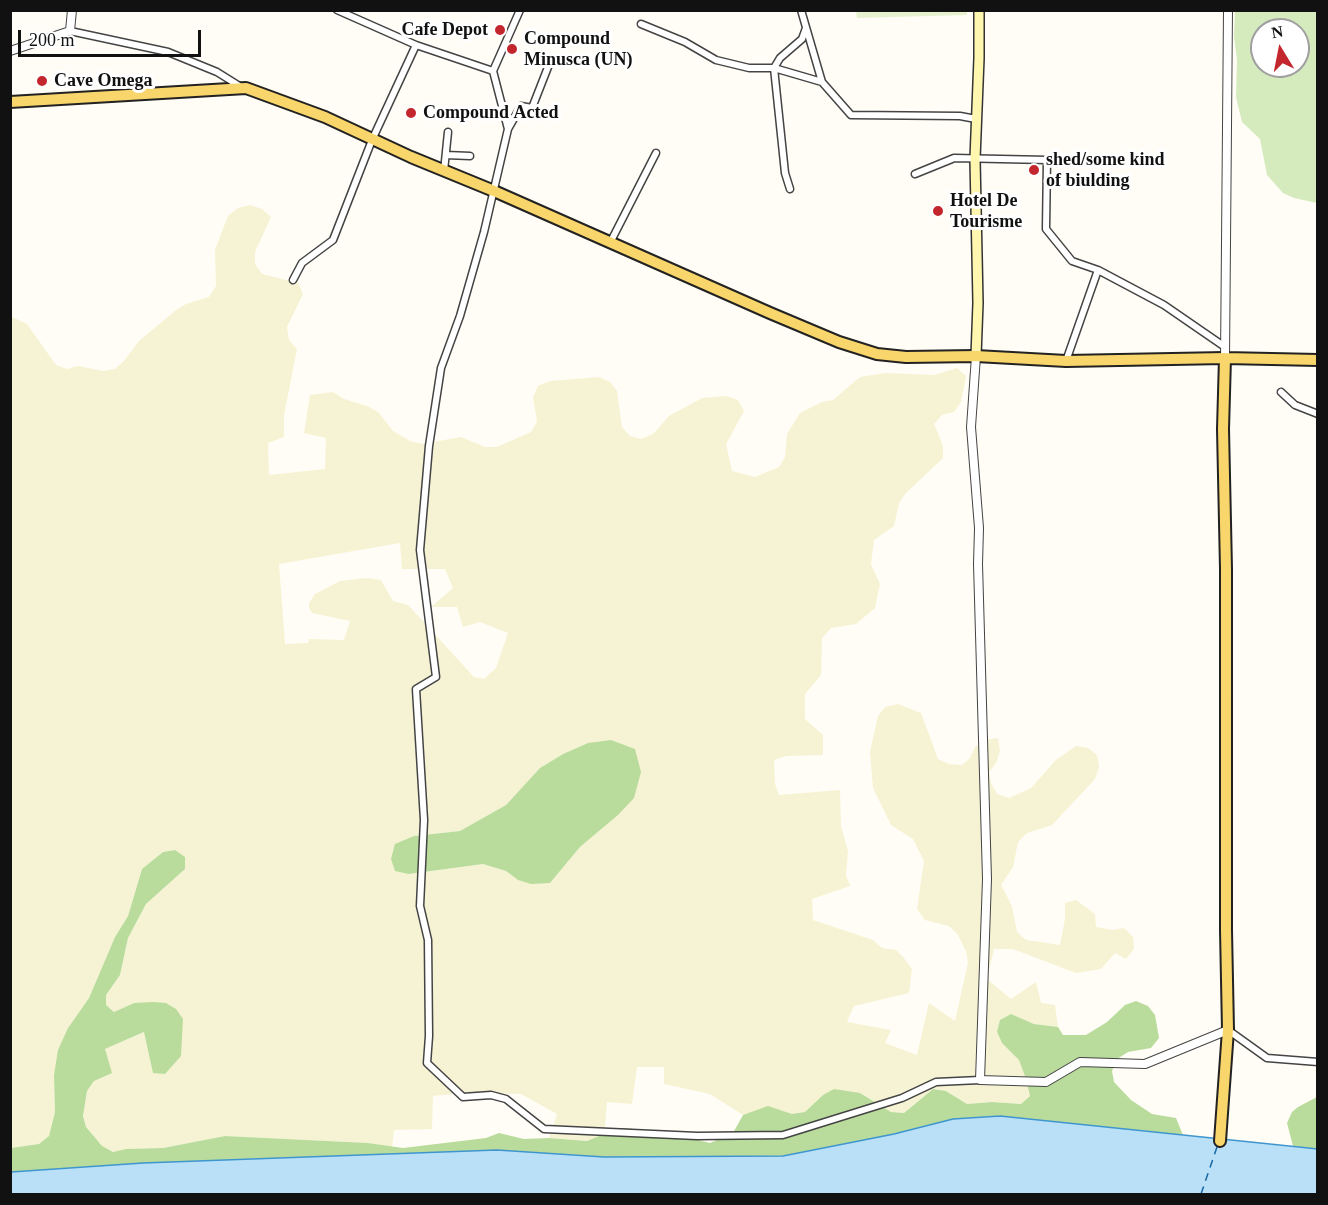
<!DOCTYPE html>
<style>
body{margin:0}
#map{position:relative;width:1328px;height:1205px;overflow:hidden;background:#fffdf5;font-family:"Times New Roman",serif}
canvas{display:block}
.frame{position:absolute;inset:0;border:12px solid #111;pointer-events:none}
.north{position:absolute;left:1250px;top:18px;width:60px;height:60px;box-sizing:border-box;background:#fff;border:2px solid #a0a0a0;border-radius:50%;rotate:350deg;font-size:16px;font-weight:700;line-height:24px;text-align:center;color:#111}
.north::after{content:'';display:block;margin:auto;width:21px;height:27px;background:#c4262e;clip-path:polygon(50% 0,100% 100%,50% 72%,0 100%)}
.scale{position:absolute;left:18px;top:30px;width:183px;height:27px;box-sizing:border-box;border:3px solid #111;border-top:0;padding-left:8px;font-size:18px;line-height:21px;white-space:nowrap;color:#111;-webkit-text-stroke:4px #fff;paint-order:stroke}
</style>
<div id="map">
<canvas width="1328" height="1205"></canvas>
<div class="frame"></div>
<div class="north">N</div>
<div class="scale">200 m</div>
</div>
<script>
const context = document.querySelector('canvas').getContext('2d');
context.lineJoin = 'round';
function paint(path, color) { context.fillStyle = color; context.fill(path, 'evenodd'); }
const poly = rows => new Path2D(rows.map(r => 'M' + r).join(''));
function trace(path, color, width, dash) { context.strokeStyle = color; context.lineWidth = width; context.lineCap = dash ? 'butt' : 'round'; context.setLineDash(dash || []); context.stroke(path); }
function label(font, color, halo, rows, align = 'center') {
  context.font = font + ' "Times New Roman",serif'; context.lineWidth = 6; context.setLineDash([]); context.textBaseline = 'middle'; context.strokeStyle = halo; context.fillStyle = color; for (const [text, x, y, turn = 0] of rows) {
    context.save(); context.translate(x, y); context.rotate((+turn || 0) * Math.PI / 180); context.textAlign = isNaN(turn) ? turn : align; if (halo) context.strokeText(text, 0, 0); context.fillText(text, 0, 0); context.restore();
  }
}
paint(poly([
 [250,205,262,209,271,217,255,252,255,264,262,274,298,283,303,294,287,327,289,340,297,349,284,415,284,437,268,443,269,475,325,469,326,438,304,433,310,395,333,392,344,399,367,406,378,412,393,431,410,441,422,444,461,437,485,447,497,447,531,432,537,422,533,397,538,386,550,381,599,377,610,382,617,391,622,427,630,436,641,439,653,434,669,416,702,398,727,396,738,400,744,411,726,444,732,471,755,477,779,467,785,457,787,434,800,413,822,402,833,400,860,377,885,373,934,375,957,368,966,376,961,402,954,412,942,415,934,424,943,446,943,458,906,493,899,503,894,526,874,540,871,564,880,584,875,608,856,624,831,628,822,638,821,675,805,694,805,719,823,735,823,755,786,756,774,760,775,784,779,795,840,790,841,826,848,851,846,875,850,886,812,899,813,920,873,940,882,948,896,950,904,958,912,969,909,993,854,1006,847,1022,891,1030,885,1043,917,1055,929,1003,955,1021,968,963,966,951,958,935,949,926,925,920,917,909,924,861,913,839,891,825,873,788,870,752,878,716,885,707,898,704,921,713,938,759,949,764,962,765,970,758,975,747,985,740,998,738,1000,751,996,763,989,772,991,783,997,794,1009,798,1031,788,1056,760,1076,746,1088,748,1097,755,1099,767,1095,779,1052,825,1027,833,1018,842,1013,867,1001,885,1012,906,1017,932,1026,940,1060,945,1065,919,1065,903,1076,900,1095,914,1096,927,1112,930,1124,928,1133,937,1134,949,1126,959,1115,953,1101,969,1076,973,1013,949,994,949,987,979,1011,999,1036,982,1041,1003,1055,1005,1058,1027,1034,1024,1011,1014,997,1032,1002,1043,1020,1060,1026,1079,1030,1096,1021,1104,992,1102,967,1104,946,1091,933,1089,904,1113,891,1112,860,1093,823,1095,805,1112,792,1114,768,1107,743,1115,710,1094,664,1084,664,1067,637,1067,632,1104,607,1102,605,1128,599,1136,587,1141,549,1138,557,1114,521,1094,462,1093,433,1096,432,1129,394,1130,392,1147,368,1143,225,1136,163,1148,126,1149,114,1152,102,1147,86,1127,83,1116,87,1091,94,1081,105,1049,145,1032,166,1003,134,1003,114,1012,106,1005,106,995,120,975,128,938,146,904,185,869,175,850,163,852,142,869,128,916,115,937,89,998,68,1028,54,1075,55,1112,49,1136,39,1144,11,1148,10,316,27,324,56,365,67,369,78,366,103,371,115,369,124,361,139,341,176,310,186,304,209,297,216,286,215,250,228,216,238,208],
 [400,543,402,569,445,569,453,588,431,607,457,607,463,627,480,622,508,633,496,668,484,679,474,677,408,605,393,601,381,580,366,578,340,581,315,594,309,603,309,608,312,613,350,621,344,640,309,639,308,643,285,644,279,564],
 [588,743,618,815,580,847,550,883,518,880,506,871,483,864,409,874,414,836,460,831,506,805,540,768,563,754]
]), '#f6f3d4');
paint(poly([
 [1235,11,1317,11,1317,203,1294,198,1283,193,1267,175,1260,139,1242,122,1236,97,1237,60,1234,36],
 [1262,30,1298,30,1298,66,1262,66]
]), '#d5ebbd');
paint(poly([
 [611,740,635,749,641,772,634,798,618,815,580,847,550,883,531,884,518,880,506,871,483,864,409,874,395,871,391,859,395,844,414,836,460,831,506,805,540,768,563,754,588,743],
 [175,850,185,857,185,869,146,904,128,938,120,975,106,995,106,1005,114,1012,134,1003,153,1002,166,1003,176,1009,183,1019,181,1056,165,1074,153,1073,144,1032,105,1049,112,1073,94,1081,87,1091,83,1116,86,1127,102,1146,113,1152,126,1149,163,1148,225,1136,368,1143,403,1148,486,1138,499,1133,524,1139,549,1138,587,1141,599,1136,605,1128,625,1128,672,1134,710,1143,733,1133,743,1115,768,1106,792,1114,805,1112,823,1095,834,1089,860,1093,891,1112,904,1113,933,1089,946,1091,967,1104,992,1102,1021,1104,1030,1096,1026,1079,1019,1060,1002,1043,997,1032,1000,1020,1011,1014,1034,1024,1058,1027,1063,1035,1086,1035,1107,1022,1125,1005,1136,1001,1148,1006,1155,1015,1159,1038,1151,1048,1128,1052,1117,1059,1112,1071,1114,1082,1131,1100,1152,1114,1176,1118,1183,1135,1000,1116,953,1119,894,1134,783,1156,604,1157,497,1150,143,1163,11,1172,11,1148,39,1144,49,1136,55,1112,54,1075,58,1050,68,1028,89,998,115,937,128,916,142,869,163,852],
 [1317,1097,1317,1149,1293,1146,1287,1123,1292,1112,1298,1107]
]), '#b9dc9c');
paint(poly([
 [967,11,967,15,857,18,856,11]
]), '#e6f2cf');
const water = poly([
 [1000,1116,1318,1149,1317,1194,11,1194,11,1172,143,1163,497,1150,604,1157,783,1156,894,1134,953,1119,1000,1116]
]);
paint(water, '#b9e0f7');
trace(water, '#3f96cf', 1.5);
trace(poly([
 [1201,1194,1218,1144]
]), '#1768a6', 1.5, [8, 6]);
const minor = poly([
 [337,10,416,45,493,71],
 [520,10,493,71,508,129,484,232,460,316,441,368,429,446,420,550,436,677,416,689,424,820,420,906,428,940,429,1036,427,1063,463,1097,491,1095,506,1099,544,1129,697,1136,783,1135,902,1098,936,1082,980,1080],
 [801,10,822,82],
 [641,24,685,42,716,60,749,68,774,68,822,82,851,115,960,116,976,119],
 [70,31,168,52,217,72,241,87],
 [508,129,521,106,532,108,550,62],
 [446,155,470,156],
 [952,159,915,174,954,158,1047,160,1046,229,1072,261,1098,270,1164,305,1225,347],
 [444,171,448,132],
 [790,189,785,173,774,68,780,58,802,39,806,28],
 [610,243,656,153],
 [293,280,302,263,333,240,372,140,416,45],
 [1066,361,1098,270],
 [1281,392,1295,405,1318,414],
 [1228,1030,1267,1058,1318,1062]
]);
const tertiary = poly([
 [10,51,70,31,72,10],
 [976,356,971,427,979,528,978,564,987,879,980,1080,1046,1082,1080,1062,1145,1064,1228,1030],
 [1225,358,1228,10]
]);
const secondary = poly([
 [976,356,978,303,975,159,979,58,979,10]
]);
const primary = poly([
 [10,102,246,88,325,117,411,157,494,191,770,313,839,342,877,354,906,357,976,356,1066,361,1225,358,1318,360],
 [1220,1141,1228,1030,1226,930,1226,569,1223,429,1225,358]
]);
trace(minor, '#444', 9);
trace(tertiary, '#444', 10);
trace(secondary, '#333', 12);
trace(primary, '#222', 14);
trace(minor, '#fff', 6);
trace(tertiary, '#fff', 8);
trace(secondary, '#fff6b0', 9);
trace(primary, '#f9d66b', 10);
for (const [x, y, r, color] of [
 [500,30,6,"#c4262e"],
 [512,49,6,"#c4262e"],
 [42,81,6,"#c4262e"],
 [411,113,6,"#c4262e"],
 [1034,170,6,"#c4262e"],
 [938,211,6,"#c4262e"]
]) { const dot = new Path2D(); dot.arc(x, y, r, 0, 2 * Math.PI); context.fillStyle = color; context.fill(dot); trace(dot, '#fff', 2); }
label('bold 18px', '#111', '#fff', [
 ["Cafe Depot",488,30,"right"],
 ["Compound",524,39],
 ["Minusca (UN)",524,60],
 ["Cave Omega",54,81],
 ["Compound Acted",423,113],
 ["shed/some kind",1046,160],
 ["of biulding",1046,181],
 ["Hotel De",950,201],
 ["Tourisme",950,222]
], 'left');
</script>
